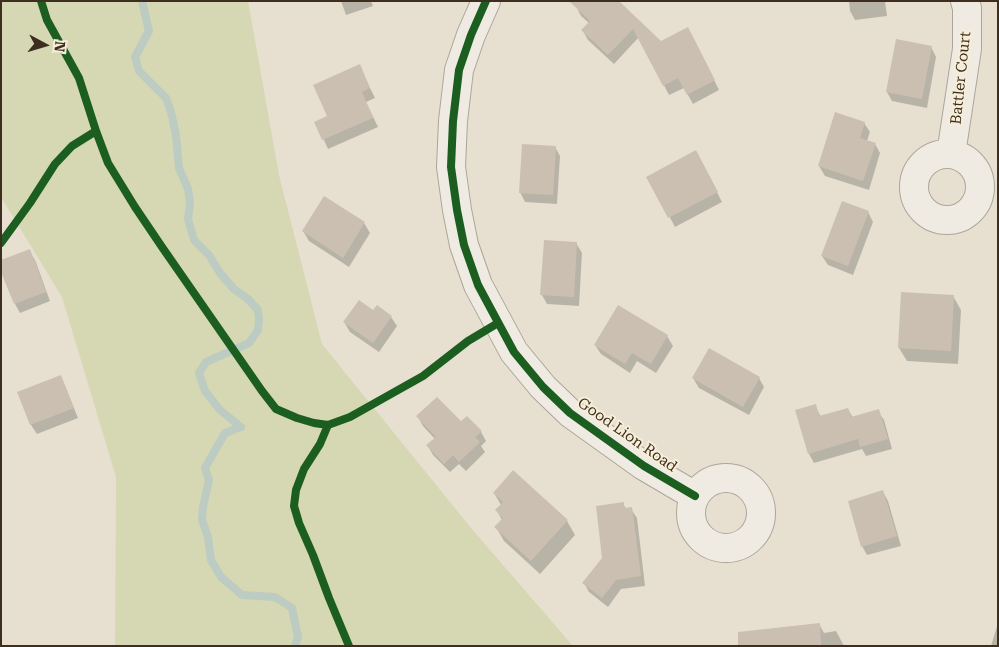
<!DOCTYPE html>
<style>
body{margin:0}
#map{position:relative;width:999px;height:647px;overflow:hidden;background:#e7e0d1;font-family:"Roboto Serif",serif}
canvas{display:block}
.frame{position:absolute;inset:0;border:2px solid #3d2e20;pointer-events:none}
.north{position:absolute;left:20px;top:20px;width:50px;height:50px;-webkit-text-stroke:4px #f7eed8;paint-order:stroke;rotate:96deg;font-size:14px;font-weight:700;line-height:20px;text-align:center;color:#3d2e20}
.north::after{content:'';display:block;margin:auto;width:18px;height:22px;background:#3d2e20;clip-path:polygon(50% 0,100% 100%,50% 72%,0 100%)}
</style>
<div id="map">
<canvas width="999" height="647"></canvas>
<div class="frame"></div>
<div class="north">N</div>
</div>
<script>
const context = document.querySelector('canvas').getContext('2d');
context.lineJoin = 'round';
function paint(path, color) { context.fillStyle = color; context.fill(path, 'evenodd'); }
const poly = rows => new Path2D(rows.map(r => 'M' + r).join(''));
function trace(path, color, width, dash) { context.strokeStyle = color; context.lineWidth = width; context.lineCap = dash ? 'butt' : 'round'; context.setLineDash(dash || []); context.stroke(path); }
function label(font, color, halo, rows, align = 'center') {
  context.font = font + ' "Roboto Serif",serif'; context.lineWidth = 4; context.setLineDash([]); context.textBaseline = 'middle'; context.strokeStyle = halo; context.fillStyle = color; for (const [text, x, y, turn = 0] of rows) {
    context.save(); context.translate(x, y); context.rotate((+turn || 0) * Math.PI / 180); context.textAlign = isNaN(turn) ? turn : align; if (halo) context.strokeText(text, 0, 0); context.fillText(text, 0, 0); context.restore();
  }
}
paint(poly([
 [1,1,248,1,279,175,322,344,471,528,573,646,115,646,116,477,62,297,1,197]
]), '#d6d7b3');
paint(poly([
 [341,1,371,1,373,6,346,15],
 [580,1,661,42,693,38,719,90,693,104,684,88,669,95,639,37,614,64,588,40,583,31,589,23,581,16,576,6],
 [849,1,885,1,887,16,855,20,850,11],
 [931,47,936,57,927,108,892,101,887,92],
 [359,66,375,98,366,102,378,127,328,149,316,123,328,117],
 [864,123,870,132,867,141,875,144,880,153,869,190,825,176,819,166],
 [555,147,560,156,557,204,525,202,520,192],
 [701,161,722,202,675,227,648,177],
 [325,198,364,223,370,233,349,267,309,241,303,231],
 [868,212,873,222,853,275,828,265,822,256],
 [576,243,582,253,579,306,547,304,542,295],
 [29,251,35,260,50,301,20,313,15,304],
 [953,296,961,310,958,364,907,361,899,348],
 [391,317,397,326,379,352,350,332,344,322],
 [667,336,673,346,656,373,637,361,630,373,601,354,595,345],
 [60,376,65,386,78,418,37,434,31,425,19,393],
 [693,378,759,378,764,387,749,415,699,388],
 [815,406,821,417,848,409,853,418,878,411,884,420,892,449,866,456,862,449,814,463,809,454],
 [418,417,461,423,481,432,486,441,481,446,485,452,466,471,459,464,450,472,433,455,428,446,435,439,423,426],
 [883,492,888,501,901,546,867,555,862,546],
 [494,493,567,521,575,535,540,574,504,541,496,527,502,520,497,511,501,505],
 [623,504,626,509,631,509,637,518,645,586,621,589,608,607,589,592,584,583,603,558],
 [998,623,998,646,991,646],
 [819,624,824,633,836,631,844,646,773,646]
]), '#0003');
trace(poly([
 [142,1,149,31,135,57,139,71,166,98,171,112,176,135,179,168,188,189,190,203,188,219,194,240,209,255,220,273,234,289,248,299,258,310,259,319,258,330,249,343,206,362,199,373,205,391,220,410,241,427,225,433,205,468,209,480,203,507,202,520,208,537,211,560,221,577,242,595,275,597,292,608,298,637,295,646]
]), '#bcccc2', 8);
paint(poly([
 [569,1,619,1,661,41,688,27,715,80,687,95,678,78,663,86,633,29,608,55,581,30,590,21],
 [896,39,932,46,922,99,886,92],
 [360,64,370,88,362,92,373,118,322,140,314,122,327,116,313,85],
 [835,112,865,122,860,138,876,143,863,181,818,166],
 [522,144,556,146,553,195,519,193],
 [696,150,718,192,668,218,646,177],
 [324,196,365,222,343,258,302,231],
 [842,201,869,211,848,266,821,256],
 [544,240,577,242,574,297,540,295],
 [30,249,46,292,14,304,1,272,1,260],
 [901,292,954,295,951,351,898,348],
 [359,300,373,310,377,305,392,316,373,343,343,322],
 [618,305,668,335,651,364,632,353,625,364,594,345],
 [709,348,760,377,743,407,692,378],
 [61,375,74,408,30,425,17,392],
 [437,397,461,421,467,416,482,431,475,437,480,442,459,462,453,455,444,464,426,445,436,437,416,416],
 [816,404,819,416,848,408,851,417,879,409,888,439,860,447,858,439,808,454,795,410],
 [513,470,568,520,531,561,494,527,503,518,495,510,503,502,493,493],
 [883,490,897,536,861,547,848,501],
 [624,502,624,508,632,507,641,576,616,580,602,598,582,583,602,558,596,506],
 [820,623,821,646,738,646,738,632]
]), '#cbbfb2');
const minor = poly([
 [486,1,471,35,459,70,453,121,451,167,457,210,464,245,478,285,514,352,543,387,570,413,644,466,695,496],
 '914 187a33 33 0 1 1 66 0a33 33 0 1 1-66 0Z',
 [951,154,967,49,967,8,965,1],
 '691 513a35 35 0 1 1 70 0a35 35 0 1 1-70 0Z'
]);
trace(minor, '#ada599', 30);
trace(poly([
 [41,1,47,20,79,78,96,131,108,163,135,207,162,247,262,391,276,409,297,418,314,423,328,425,350,417,423,376,476,336],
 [1,243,30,203,55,164,72,146,96,131],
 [328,425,320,444,304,469,296,490,294,506,299,523,313,555,329,598,349,646]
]), '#c8c2b9', 3, [4, 2.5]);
trace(minor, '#efebe3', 28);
trace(poly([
 [41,1,47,20,79,78,96,131,108,163,135,207,162,247,262,391,276,409,297,418,314,423,328,425,350,417,423,376,468,341,498,323],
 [486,1,471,35,459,70,453,121,451,167,457,210,464,245,478,285,514,352,543,387,570,413,644,466,695,496],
 [1,243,30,203,55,164,72,146,96,131],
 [328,425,320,444,304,469,296,490,294,506,299,523,313,555,329,598,349,646]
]), '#1b5e20', 8);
label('15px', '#3d2e20', '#f7eed8', [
 ["Battler Court",961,78,-84],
 ["Good Lion Road",627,435,35]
]);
</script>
